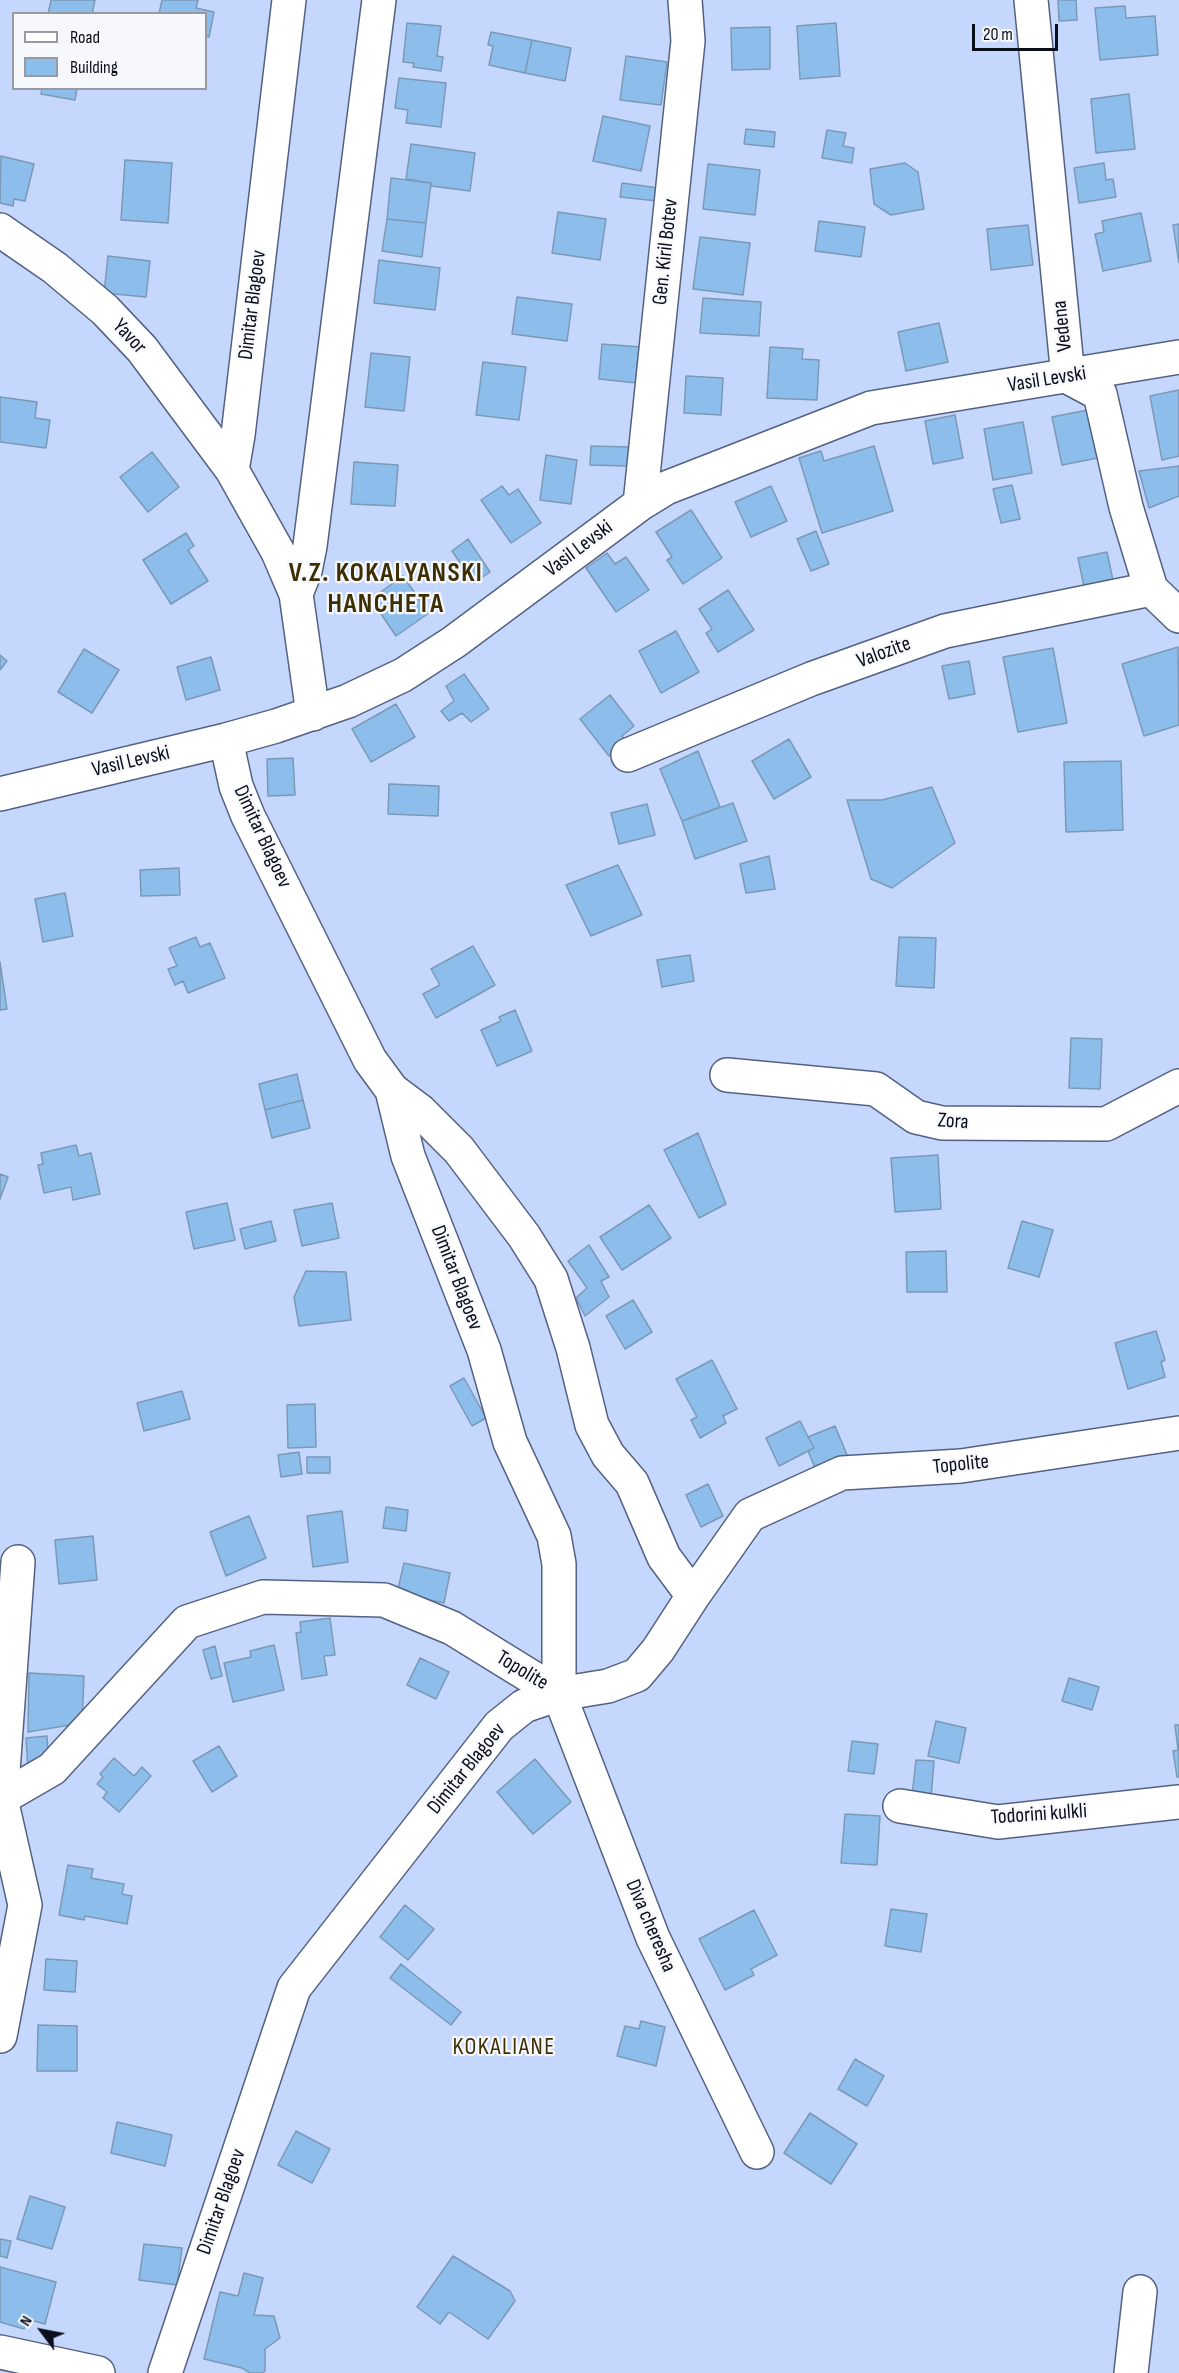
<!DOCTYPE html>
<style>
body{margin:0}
#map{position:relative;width:1179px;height:2373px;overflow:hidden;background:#c6d7fd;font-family:"Sofia Sans Condensed",sans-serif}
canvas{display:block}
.legend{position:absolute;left:12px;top:12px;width:195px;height:78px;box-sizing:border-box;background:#f6f8fc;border:2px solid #979aa2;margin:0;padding:8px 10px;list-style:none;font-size:18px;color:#090e1a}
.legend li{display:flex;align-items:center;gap:12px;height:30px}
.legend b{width:30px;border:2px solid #979aa2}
.north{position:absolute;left:12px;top:2301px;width:60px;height:60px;-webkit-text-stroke:4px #f6f8fc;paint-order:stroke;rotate:302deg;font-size:16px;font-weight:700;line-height:24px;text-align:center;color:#090e1a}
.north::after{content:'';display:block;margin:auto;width:21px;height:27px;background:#090e1a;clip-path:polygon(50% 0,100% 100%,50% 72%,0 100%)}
.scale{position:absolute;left:972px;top:24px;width:86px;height:27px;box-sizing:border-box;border:3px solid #090e1a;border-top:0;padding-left:8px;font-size:18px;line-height:21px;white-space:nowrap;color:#090e1a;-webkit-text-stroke:4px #f6f8fc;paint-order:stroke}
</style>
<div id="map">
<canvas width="1179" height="2373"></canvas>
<ul class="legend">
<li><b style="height:8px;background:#fff"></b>Road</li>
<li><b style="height:16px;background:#8dbeeb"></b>Building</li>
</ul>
<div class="north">N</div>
<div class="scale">20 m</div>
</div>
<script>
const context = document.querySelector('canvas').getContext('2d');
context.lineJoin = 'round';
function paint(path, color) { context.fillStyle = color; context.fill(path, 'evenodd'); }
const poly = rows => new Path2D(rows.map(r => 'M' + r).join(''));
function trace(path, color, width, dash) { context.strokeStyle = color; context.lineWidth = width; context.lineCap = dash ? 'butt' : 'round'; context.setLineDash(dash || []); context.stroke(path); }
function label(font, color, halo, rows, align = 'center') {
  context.font = font + ' "Sofia Sans Condensed",sans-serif'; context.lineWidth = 4.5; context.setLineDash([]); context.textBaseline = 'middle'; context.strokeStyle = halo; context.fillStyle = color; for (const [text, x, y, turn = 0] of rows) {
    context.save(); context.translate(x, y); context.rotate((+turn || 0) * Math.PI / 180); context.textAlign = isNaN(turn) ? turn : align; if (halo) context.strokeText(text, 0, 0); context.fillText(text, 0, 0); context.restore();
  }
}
const building = poly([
 [51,0,95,0,92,14,48,14,51,0],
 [162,0,198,0,196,8,214,12,209,37,206,36,206,14,159,14,162,0],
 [1058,0,1076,0,1077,20,1059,21,1058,0],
 [1125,6,1126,18,1155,16,1158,55,1100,60,1095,8,1125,6],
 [407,23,441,26,437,56,443,57,441,71,413,67,414,63,403,62,407,23],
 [836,23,840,76,800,79,797,26,836,23],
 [770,27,770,69,732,70,731,28,770,27],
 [491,32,532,40,525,73,489,65,493,46,488,45,491,32],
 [532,40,571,48,565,81,525,73,532,40],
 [626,56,667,62,661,105,620,100,626,56],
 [399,78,446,83,441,127,406,123,408,110,395,108,399,78],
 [42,88,77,88,75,100,41,94,42,88],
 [1129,94,1135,149,1096,153,1091,99,1129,94],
 [603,116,650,126,641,171,593,161,603,116],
 [746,129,775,132,774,147,744,144,746,129],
 [827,130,846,133,843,146,854,148,852,163,822,158,827,130],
 [411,144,475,153,470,191,431,186,431,183,406,179,411,144],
 [1,156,34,164,25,201,14,199,13,206,0,203,1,156],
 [125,160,172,163,168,223,121,220,125,160],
 [905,163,918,172,924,209,891,215,874,204,870,169,905,163],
 [1104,163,1106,180,1113,179,1116,197,1079,203,1074,168,1104,163],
 [708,164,760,170,755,215,703,209,708,164],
 [391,178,431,183,426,223,387,219,391,178],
 [622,183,659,188,657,201,620,197,622,183],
 [558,212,606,219,600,260,552,253,558,212],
 [1141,213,1151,261,1103,271,1095,234,1104,232,1102,221,1141,213],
 [387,219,426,223,422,257,382,251,387,219],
 [819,221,865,227,861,257,815,251,819,221],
 [1179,224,1179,263,1173,225,1179,224],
 [1028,225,1033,265,991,270,987,229,1028,225],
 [700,237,750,243,743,295,693,289,700,237],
 [108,256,150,261,146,297,104,293,108,256],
 [379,260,440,268,435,310,374,303,379,260],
 [517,297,572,304,567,341,512,334,517,297],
 [703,298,761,302,759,336,700,333,703,298],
 [939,323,948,362,906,371,898,332,939,323],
 [602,344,641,347,637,383,599,379,602,344],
 [770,347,803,349,802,359,819,360,817,400,767,398,770,347],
 [371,353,410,357,404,411,365,407,371,353],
 [483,362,526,367,519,420,476,415,483,362],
 [686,376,723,378,721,415,684,413,686,376],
 [1179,390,1179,456,1162,460,1150,396,1179,390],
 [0,397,37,402,35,418,50,420,46,448,0,442,0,397],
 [1093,409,1103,457,1062,465,1052,417,1093,409],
 [955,415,963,458,933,464,925,421,955,415],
 [1023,422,1032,473,993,480,984,429,1023,422],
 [591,446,629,447,628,466,590,465,591,446],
 [874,446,893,511,822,533,799,458,821,451,824,461,874,446],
 [152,452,179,487,148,512,120,477,152,452],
 [546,455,577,460,571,504,540,500,546,455],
 [354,462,398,465,395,506,351,504,354,462],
 [1179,466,1179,496,1149,508,1139,471,1179,466],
 [1012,485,1020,519,1001,523,993,489,1012,485],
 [502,486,509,495,518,489,541,523,511,543,481,500,502,486],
 [771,486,787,521,751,537,735,502,771,486],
 [691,510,722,558,683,584,667,560,672,557,656,532,691,510],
 [816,531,829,564,811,571,797,539,816,531],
 [186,533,194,546,188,550,208,581,171,604,143,560,186,533],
 [468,539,490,572,474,583,452,551,468,539],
 [1107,552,1115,590,1086,596,1078,558,1107,552],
 [607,553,615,564,626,557,649,590,616,612,586,568,607,553],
 [403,576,429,613,396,636,371,599,403,576],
 [728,590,754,630,718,652,706,633,712,629,699,609,728,590],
 [676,631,699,672,661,693,639,651,676,631],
 [1178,647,1179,725,1144,736,1122,664,1178,647],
 [1053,648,1067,723,1018,732,1003,657,1053,648],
 [84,649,119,670,92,713,58,692,84,649],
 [0,655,7,661,0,670,0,655],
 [211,657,220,690,186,700,177,667,211,657],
 [969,661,975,694,949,699,942,666,969,661],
 [464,674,489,709,471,722,462,713,449,721,441,711,454,701,446,686,464,674],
 [610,695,634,726,622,736,627,742,609,756,580,719,610,695],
 [396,704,415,737,371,762,352,729,396,704],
 [789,739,811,777,774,799,752,761,789,739],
 [698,751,720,807,682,821,660,769,698,751],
 [293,758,295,795,268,796,267,759,293,758],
 [1121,761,1123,830,1066,832,1064,762,1121,761],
 [389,784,439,786,438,816,388,814,389,784],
 [932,787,955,843,892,888,871,879,847,800,882,800,932,787],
 [733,803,747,841,695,859,682,821,733,803],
 [647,804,655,835,619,844,611,813,647,804],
 [769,856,775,889,746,893,740,864,769,856],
 [618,865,642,915,591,936,566,885,618,865],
 [179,868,180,895,141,896,140,870,179,868],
 [65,893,73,936,43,942,35,899,65,893],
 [196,937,200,947,210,943,225,978,188,993,183,981,175,985,168,969,177,966,169,948,196,937],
 [899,937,936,938,934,988,896,986,899,937],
 [473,946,495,985,436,1018,423,994,440,985,431,969,473,946],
 [690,955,694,981,662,987,657,960,690,955],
 [0,962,7,1009,0,1010,0,962],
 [515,1010,532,1051,497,1066,481,1030,501,1021,499,1017,515,1010],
 [1071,1038,1102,1039,1100,1089,1069,1088,1071,1038],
 [297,1074,303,1100,265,1110,259,1084,297,1074],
 [303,1100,310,1128,272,1138,265,1110,303,1100],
 [698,1133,726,1204,699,1218,664,1150,698,1133],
 [76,1145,79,1156,91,1153,100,1194,73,1200,71,1187,44,1193,38,1165,43,1164,41,1153,76,1145],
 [938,1155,941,1209,895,1212,891,1158,938,1155],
 [0,1174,8,1177,0,1199,0,1174],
 [227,1203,235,1240,194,1249,186,1212,227,1203],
 [332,1203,339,1238,302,1246,294,1210,332,1203],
 [649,1205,671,1238,622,1270,600,1237,649,1205],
 [271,1221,276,1241,245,1249,240,1229,271,1221],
 [1022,1221,1053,1230,1039,1277,1008,1268,1022,1221],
 [589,1245,609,1277,601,1281,609,1297,585,1316,576,1298,587,1288,568,1261,589,1245],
 [946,1251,947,1292,907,1292,906,1252,946,1251],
 [306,1271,346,1272,351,1320,299,1326,294,1297,306,1271],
 [633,1300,652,1332,625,1349,606,1316,633,1300],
 [1156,1331,1165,1360,1161,1362,1165,1377,1128,1389,1115,1343,1156,1331],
 [712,1360,737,1409,723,1416,726,1423,700,1438,691,1420,697,1417,676,1379,712,1360],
 [464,1378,486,1418,472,1426,450,1386,464,1378],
 [182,1391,190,1419,144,1431,137,1403,182,1391],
 [315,1404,316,1447,288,1448,287,1405,315,1404],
 [800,1421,814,1448,779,1466,766,1438,800,1421],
 [835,1426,850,1462,818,1475,808,1451,814,1448,808,1437,835,1426],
 [299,1452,302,1474,281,1477,278,1455,299,1452],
 [307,1457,330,1457,330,1473,307,1473,307,1457],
 [708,1484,723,1516,701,1527,686,1495,708,1484],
 [386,1507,408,1510,406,1531,383,1528,386,1507],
 [342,1511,348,1562,313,1567,307,1516,342,1511],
 [249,1516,266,1558,226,1576,210,1532,249,1516],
 [93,1536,97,1580,59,1584,55,1540,93,1536],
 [404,1563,450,1573,444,1603,397,1593,404,1563],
 [330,1618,335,1655,324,1656,327,1675,302,1679,296,1633,301,1632,300,1622,330,1618],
 [274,1645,284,1690,233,1702,224,1663,251,1657,250,1651,274,1645],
 [215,1646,222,1676,211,1679,203,1650,215,1646],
 [420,1658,449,1672,436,1699,407,1685,420,1658],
 [29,1673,84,1676,82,1723,28,1732,29,1673],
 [1069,1678,1099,1687,1092,1710,1062,1701,1069,1678],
 [936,1721,966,1728,959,1763,928,1756,936,1721],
 [1175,1725,1179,1725,1179,1777,1177,1777,1173,1751,1178,1750,1175,1725],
 [47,1736,49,1769,28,1770,26,1738,47,1736],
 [852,1741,878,1744,874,1774,848,1771,852,1741],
 [219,1746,237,1776,212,1792,193,1761,219,1746],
 [114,1758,134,1776,142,1767,151,1776,119,1812,103,1798,107,1792,97,1784,103,1777,100,1774,114,1758],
 [535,1759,571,1802,533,1834,497,1792,535,1759],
 [916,1760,934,1761,931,1798,912,1796,916,1760],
 [845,1814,880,1816,877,1865,841,1863,845,1814],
 [68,1865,93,1869,91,1878,124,1884,122,1894,132,1896,127,1924,85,1916,84,1920,59,1915,68,1865],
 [405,1905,434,1929,408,1960,380,1937,405,1905],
 [891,1909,927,1914,921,1952,885,1946,891,1909],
 [754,1910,777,1955,751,1969,754,1975,725,1990,699,1939,754,1910],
 [46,1959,77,1961,75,1992,44,1990,46,1959],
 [401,1964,461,2012,451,2025,390,1978,401,1964],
 [641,2021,665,2027,656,2066,617,2056,625,2026,639,2029,641,2021],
 [38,2025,77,2026,77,2071,37,2071,38,2025],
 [855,2059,884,2076,867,2106,838,2089,855,2059],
 [810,2113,857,2144,831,2184,784,2153,810,2113],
 [117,2122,172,2135,165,2166,111,2153,117,2122],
 [296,2131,330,2149,312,2183,278,2165,296,2131],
 [30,2196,65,2207,52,2249,17,2239,30,2196],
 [0,2239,11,2241,7,2258,0,2256,0,2239],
 [144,2244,182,2248,177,2285,139,2280,144,2244],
 [453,2256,510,2291,515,2301,488,2339,449,2312,440,2324,417,2307,453,2256],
 [0,2267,56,2282,45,2324,27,2319,24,2329,0,2322,0,2267],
 [244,2273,263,2278,254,2315,274,2316,280,2338,265,2349,265,2371,262,2373,250,2373,242,2368,204,2359,220,2292,238,2296,244,2273]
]);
paint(building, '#8dbeeb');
trace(building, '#7a99b7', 1.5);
const minor = poly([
 [1031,0,1068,377,1100,394,1126,507,1151,589,1179,616],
 [0,230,55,268,105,310,142,349,232,470,278,552,296,594,313,714],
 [232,470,238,435,289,0],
 [640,504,688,41,685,0],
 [296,594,305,571,310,546,379,0],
 [226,740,236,786,248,816,370,1060,392,1090,420,1111,459,1150,524,1236,551,1279,573,1348,592,1425,608,1455,632,1483,664,1557,693,1596],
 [628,755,811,679,945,631,1151,589],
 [0,794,226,740,276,726,348,701,403,675,454,642,640,504,666,488,871,408,1179,357],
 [727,1075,876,1089,916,1117,942,1123,1106,1124,1179,1086],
 [392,1090,408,1156,484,1350,510,1442,554,1536,559,1564,559,1694,653,1938,757,2152],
 [0,1799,52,1769,187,1622,263,1597,384,1600,452,1628,559,1694],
 [900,1806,998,1822,1179,1802],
 [0,2036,25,1905,1,1799,18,1562],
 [0,2352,98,2373],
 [165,2373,294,1988,499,1726,524,1706,559,1694,608,1686,637,1675,658,1650,693,1596,750,1515,842,1473,961,1466,1179,1433],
 [1131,2373,1140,2292]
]);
trace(minor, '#536182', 36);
trace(minor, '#fff', 33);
label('21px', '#090e1a', '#f6f8fc', [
 ["Gen. Kiril Botev",666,252,-84],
 ["Dimitar Blagoev",253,305,-83],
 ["Vedena",1063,326,-96],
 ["Yavor",129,337,47],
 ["Vasil Levski",1047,380,-9],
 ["Vasil Levski",579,549,-37],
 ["Valozite",884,653,-20],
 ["Vasil Levski",131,762,-13],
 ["Dimitar Blagoev",262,837,65],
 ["Zora",953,1122,4],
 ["Dimitar Blagoev",456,1278,69],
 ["Topolite",961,1465,-6],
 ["Topolite",522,1671,31],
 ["Dimitar Blagoev",467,1769,-51],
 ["Todorini kulkli",1039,1815,-4],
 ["Diva cheresha",650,1926,67],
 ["Dimitar Blagoev",222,2202,-71]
]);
context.letterSpacing = '1.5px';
label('24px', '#3e2e04', '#f6f8fc', [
 ["KOKALIANE",504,2048]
]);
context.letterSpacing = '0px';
context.letterSpacing = '1.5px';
label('bold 27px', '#3e2e04', '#f6f8fc', [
 ["V.Z. KOKALYANSKI",386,574],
 ["HANCHETA",386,605]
]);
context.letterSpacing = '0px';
</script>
